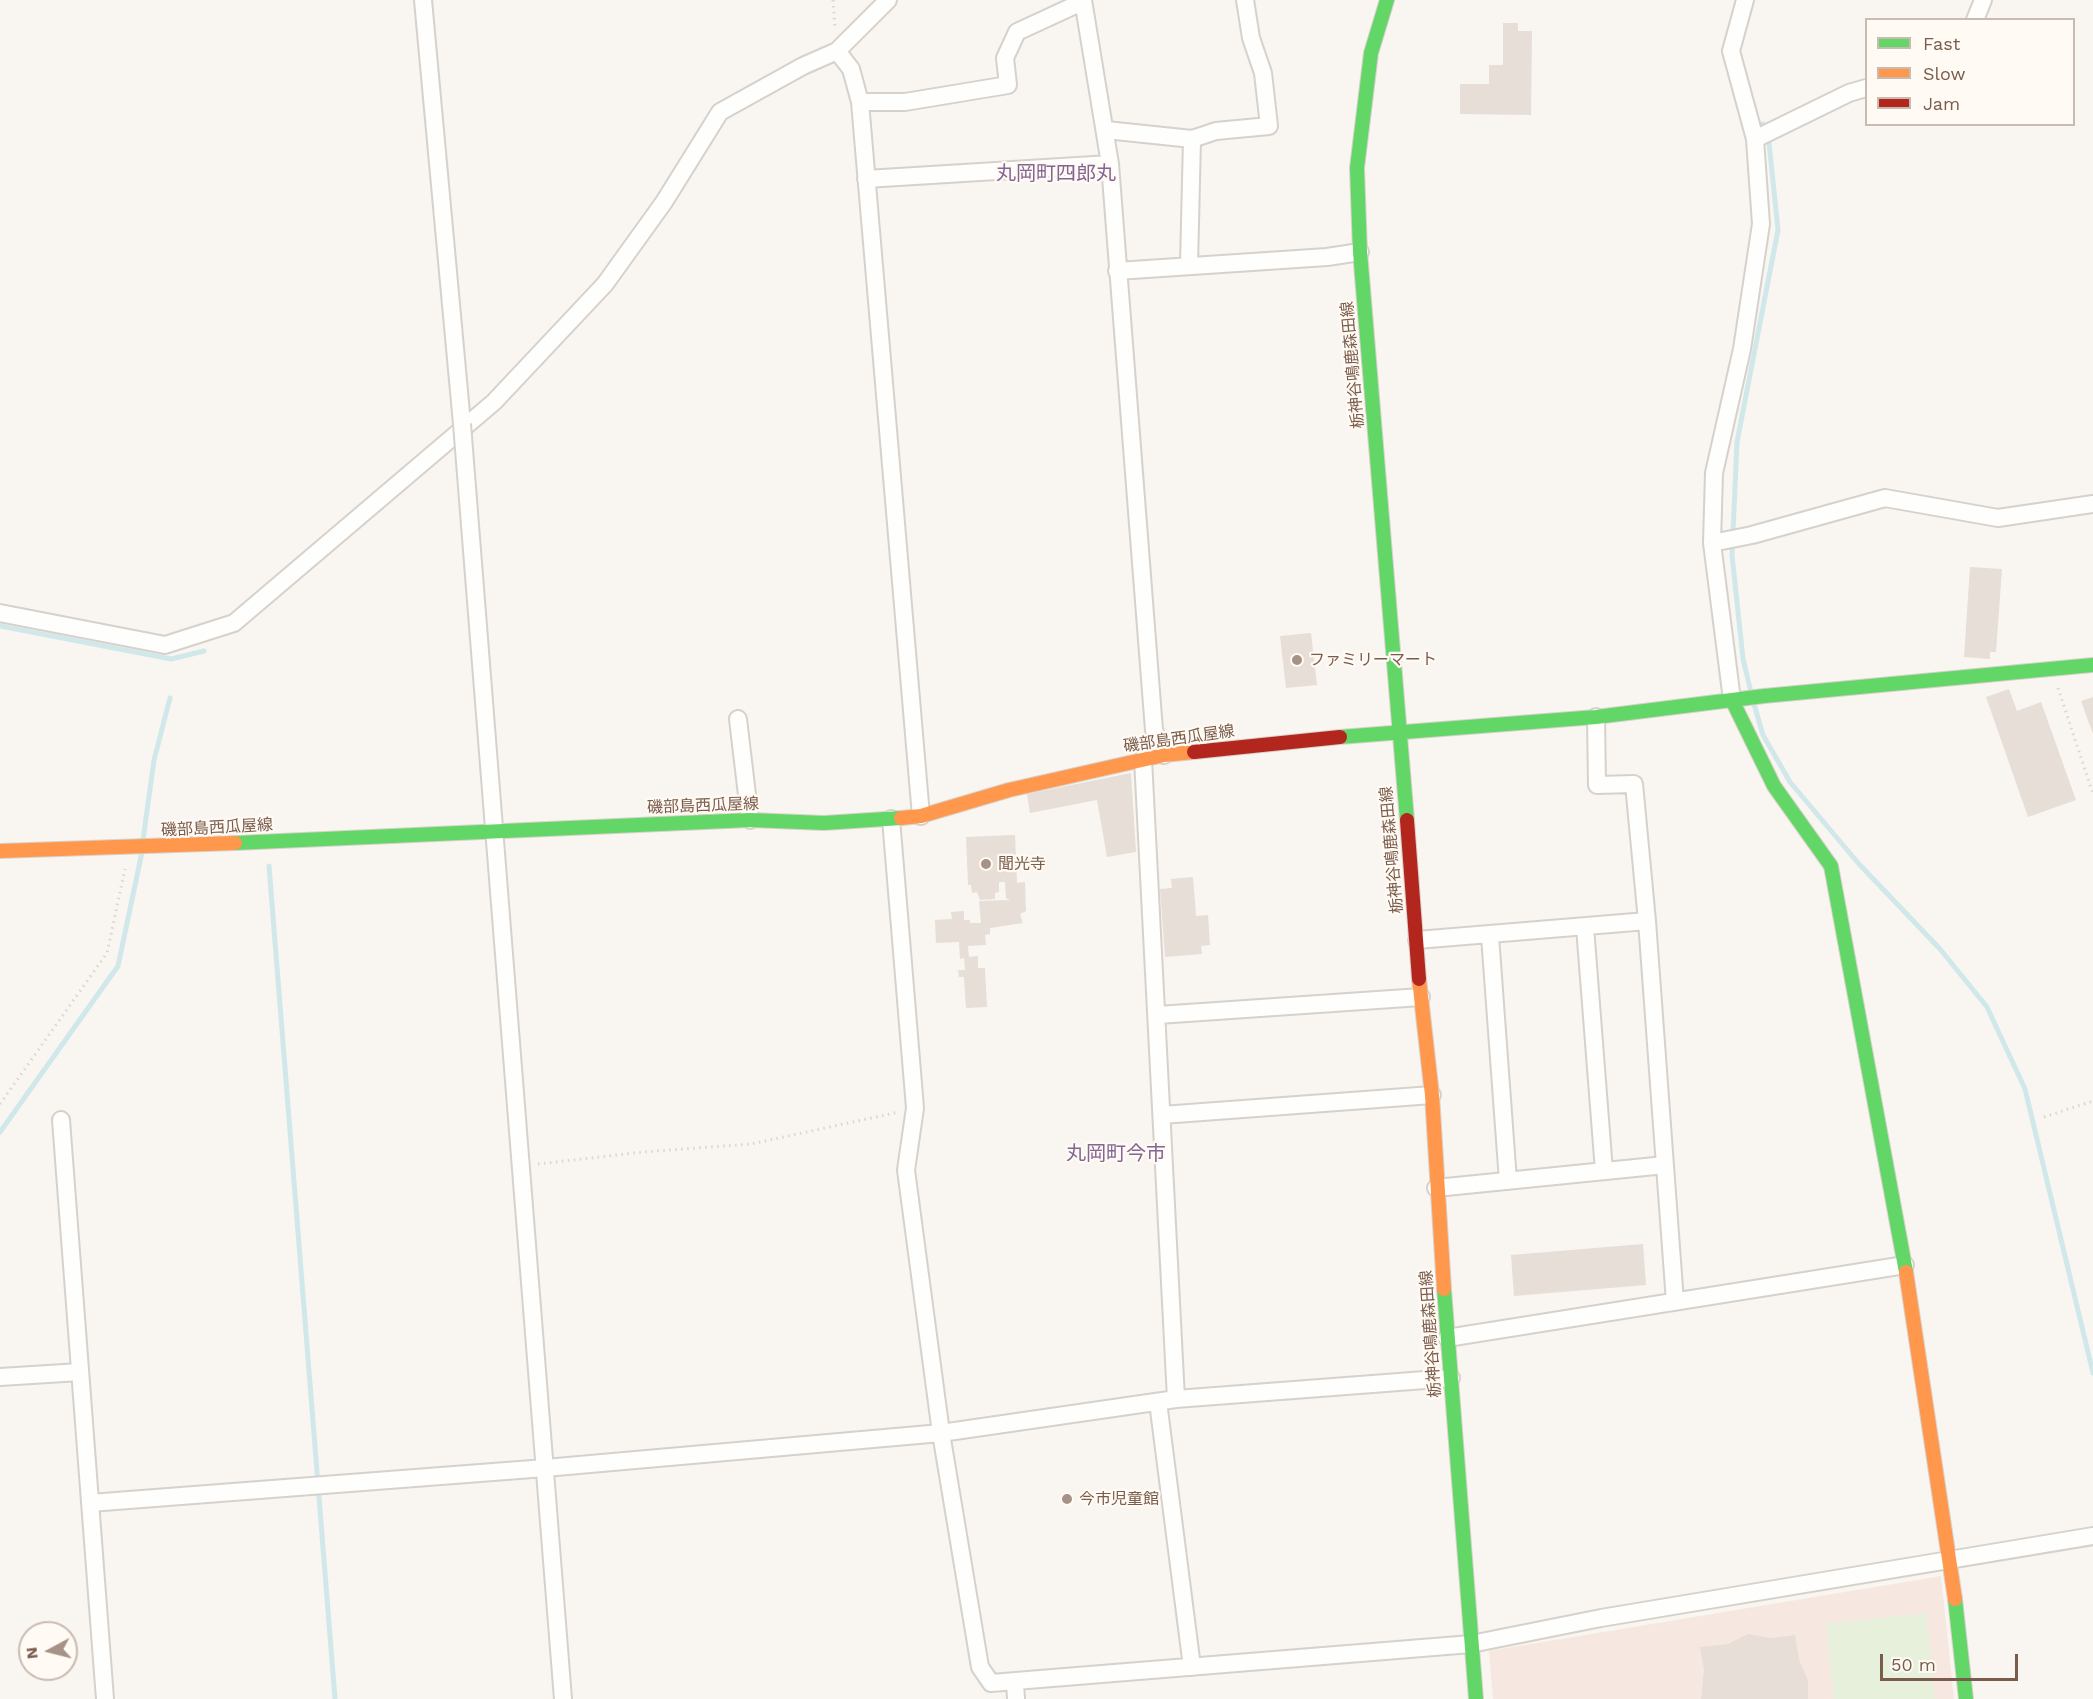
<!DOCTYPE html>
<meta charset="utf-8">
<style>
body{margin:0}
#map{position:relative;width:2093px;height:1699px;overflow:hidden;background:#f9f5f0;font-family:"Work Sans",sans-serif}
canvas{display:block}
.legend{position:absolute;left:1865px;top:18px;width:210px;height:108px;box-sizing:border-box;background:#fffaf3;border:2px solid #cabbb1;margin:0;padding:8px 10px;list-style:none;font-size:18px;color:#7a5c4d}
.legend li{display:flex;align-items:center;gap:12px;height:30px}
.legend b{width:30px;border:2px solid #cabbb1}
.north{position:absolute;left:18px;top:1621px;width:60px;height:60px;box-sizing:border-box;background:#fffaf3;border:2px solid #cabbb1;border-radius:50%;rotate:263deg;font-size:16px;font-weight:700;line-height:24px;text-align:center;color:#7a5c4d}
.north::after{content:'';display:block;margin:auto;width:21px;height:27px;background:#a69286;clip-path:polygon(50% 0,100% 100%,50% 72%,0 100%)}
.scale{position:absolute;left:1880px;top:1654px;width:138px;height:27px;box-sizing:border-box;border:3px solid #7a5c4d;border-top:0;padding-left:8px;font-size:18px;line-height:21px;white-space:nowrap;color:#7a5c4d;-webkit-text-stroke:4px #fffaf3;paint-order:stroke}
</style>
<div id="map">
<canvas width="2093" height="1699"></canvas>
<ul class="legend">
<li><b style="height:8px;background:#63d668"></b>Fast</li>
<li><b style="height:8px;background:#ff974d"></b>Slow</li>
<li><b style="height:8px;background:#b3261e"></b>Jam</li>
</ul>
<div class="north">N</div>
<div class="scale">50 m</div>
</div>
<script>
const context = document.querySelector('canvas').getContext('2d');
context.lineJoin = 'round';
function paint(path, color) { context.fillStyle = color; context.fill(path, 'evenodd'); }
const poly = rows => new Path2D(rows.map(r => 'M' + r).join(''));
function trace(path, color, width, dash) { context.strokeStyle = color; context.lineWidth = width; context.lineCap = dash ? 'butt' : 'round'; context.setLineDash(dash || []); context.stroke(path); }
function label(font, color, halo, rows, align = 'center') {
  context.font = font + ' "Work Sans","Noto Sans JP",sans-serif'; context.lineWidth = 4.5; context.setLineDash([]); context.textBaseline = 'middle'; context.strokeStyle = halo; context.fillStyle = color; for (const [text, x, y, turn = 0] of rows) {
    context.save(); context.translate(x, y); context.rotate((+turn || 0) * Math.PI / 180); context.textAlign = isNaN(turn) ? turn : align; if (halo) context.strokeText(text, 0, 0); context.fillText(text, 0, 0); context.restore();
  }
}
paint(poly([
 [1941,1576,1954,1699,1493,1699,1489,1651]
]), '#f6e8e1');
paint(poly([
 [1926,1613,1935,1699,1834,1699,1826,1624]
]), '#e7f0db');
trace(poly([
 [0,626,171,659,204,651],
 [1751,692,1743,659,1732,555,1737,442,1778,230,1769,143,1763,124],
 [1754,704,1763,735,1790,782,1859,864,1940,949,1987,1007,2025,1089,2093,1373],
 [143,840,154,760,170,698],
 [269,866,335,1699],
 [0,1132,118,966,142,852]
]), '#d0e8ea', 5);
paint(poly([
 [1503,23,1518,23,1518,31,1532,31,1531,115,1460,114,1460,84,1489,84,1489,65,1503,65],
 [1970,567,2002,569,1996,652,1990,652,1990,659,1964,657],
 [1311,633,1317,685,1286,688,1280,636],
 [2009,689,2017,711,2041,702,2076,800,2028,817,1986,697],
 [2093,697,2093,734,2081,701],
 [1131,773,1136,852,1107,857,1097,800,1030,813,1027,794],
 [1015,835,1017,883,1025,882,1026,911,1020,914,1023,923,990,928,990,934,985,935,986,945,968,946,969,957,978,956,978,968,985,968,987,1007,966,1008,964,977,959,977,958,970,965,970,964,958,960,959,959,942,936,943,935,920,952,919,951,912,964,911,964,920,970,920,970,923,981,923,979,901,1010,900,1006,898,1005,882,999,882,999,892,995,893,995,899,980,900,977,892,972,893,971,885,968,885,966,837],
 [1193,877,1196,916,1208,915,1210,945,1201,946,1202,954,1165,957,1160,889,1172,888,1171,879],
 [1643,1244,1646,1285,1514,1296,1511,1255],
 [1748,1634,1771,1638,1795,1635,1799,1660,1808,1680,1808,1699,1701,1699,1704,1670,1700,1647,1728,1644]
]), '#e6ded7');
const street = poly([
 [423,0,462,424],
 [1083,0,1110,164,1154,730,1164,755],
 [1975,20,1983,0],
 [837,51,851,69,860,102,921,816],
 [860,102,905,102,1008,85,1005,58,1017,32,1082,2],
 [1106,130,1192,139,1216,131,1269,126,1263,73,1251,38,1245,0],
 [1755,139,1849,93,1866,88],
 [866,179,1110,164],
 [1189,265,1192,139],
 [1117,271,1327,257,1360,252],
 [465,462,563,1699],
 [1712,543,1752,535,1885,498,1998,518,2093,504],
 [0,613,165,645,234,623,494,402,605,284,664,202,720,112,803,66,837,51,888,0],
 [1732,700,1712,543,1714,473,1742,349,1761,224,1755,139,1731,51,1745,0],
 [1596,717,1597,785,1634,784,1647,921],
 [738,719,750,820],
 [1143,759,1176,1399],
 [891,819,915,1108,906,1170,941,1433,980,1667,991,1683,1471,1644,1601,1618,2093,1536],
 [1585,927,1604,1171],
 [1490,936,1508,1181],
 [1417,940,1647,921,1675,1302],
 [1158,1015,1421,997],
 [1162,1115,1432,1095],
 [61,1120,105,1699],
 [1436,1188,1665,1165],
 [1447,1338,1905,1265],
 [0,1377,80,1372],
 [1158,1402,1192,1667],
 [90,1503,545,1468,941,1433,1176,1399,1451,1378],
 [1015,1683,1016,1699]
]);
const fast = poly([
 [1387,0,1371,53,1357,168,1360,252,1407,820],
 [1732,700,1774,786,1831,866,1906,1272],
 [1340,737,1596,717,1764,696,2093,665],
 [235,843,750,820,824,823,901,818],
 [1444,1289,1476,1699],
 [1955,1599,1966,1699]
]);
const slow = poly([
 [901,818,921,816,1009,790,1164,755,1194,752],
 [0,851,235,843],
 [1419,979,1432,1095,1444,1289],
 [1906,1272,1955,1599]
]);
const jam = poly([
 [1194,752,1340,737],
 [1407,820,1419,979]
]);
trace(street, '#d7d1cb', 20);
trace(fast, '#d9d2cb', 16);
trace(slow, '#d9d2cb', 16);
trace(jam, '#d9d2cb', 16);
trace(poly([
 [833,0,835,28],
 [2058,688,2093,794],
 [0,1104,107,953,125,869],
 [2044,1117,2093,1101],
 [538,1164,643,1152,751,1144,899,1112]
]), '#dcd5d0', 3, [1.5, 4.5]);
trace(street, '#fefefd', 16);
trace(fast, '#63d668', 14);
trace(slow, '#ff974d', 14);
trace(jam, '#b3261e', 14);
const streetBridge = poly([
 [462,424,465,462]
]);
trace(streetBridge, '#d7d1cb', 20, []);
trace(streetBridge, '#fefefd', 16);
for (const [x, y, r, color] of [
 [1297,660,6,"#a69286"],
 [986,864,6,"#a69286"],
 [1067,1499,6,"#a69286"]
]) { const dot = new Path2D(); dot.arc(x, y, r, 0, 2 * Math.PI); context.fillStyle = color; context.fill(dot); trace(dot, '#fffaf3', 2); }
label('16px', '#7a5c4d', '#fffaf3', [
 ["栃神谷鳴鹿森田線",1353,365,-95],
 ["磯部島西瓜屋線",1179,739,-8],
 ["磯部島西瓜屋線",703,806,-2],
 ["磯部島西瓜屋線",217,828,-3],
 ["栃神谷鳴鹿森田線",1392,850,-95],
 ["栃神谷鳴鹿森田線",1431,1334,-94]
]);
label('16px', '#7a5c4d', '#fffaf3', [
 ["ファミリーマート",1309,660],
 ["聞光寺",998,864],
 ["今市児童館",1079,1499]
], 'left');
label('20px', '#846695', '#fffaf3', [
 ["丸岡町四郎丸",1056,174],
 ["丸岡町今市",1116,1154]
]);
</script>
